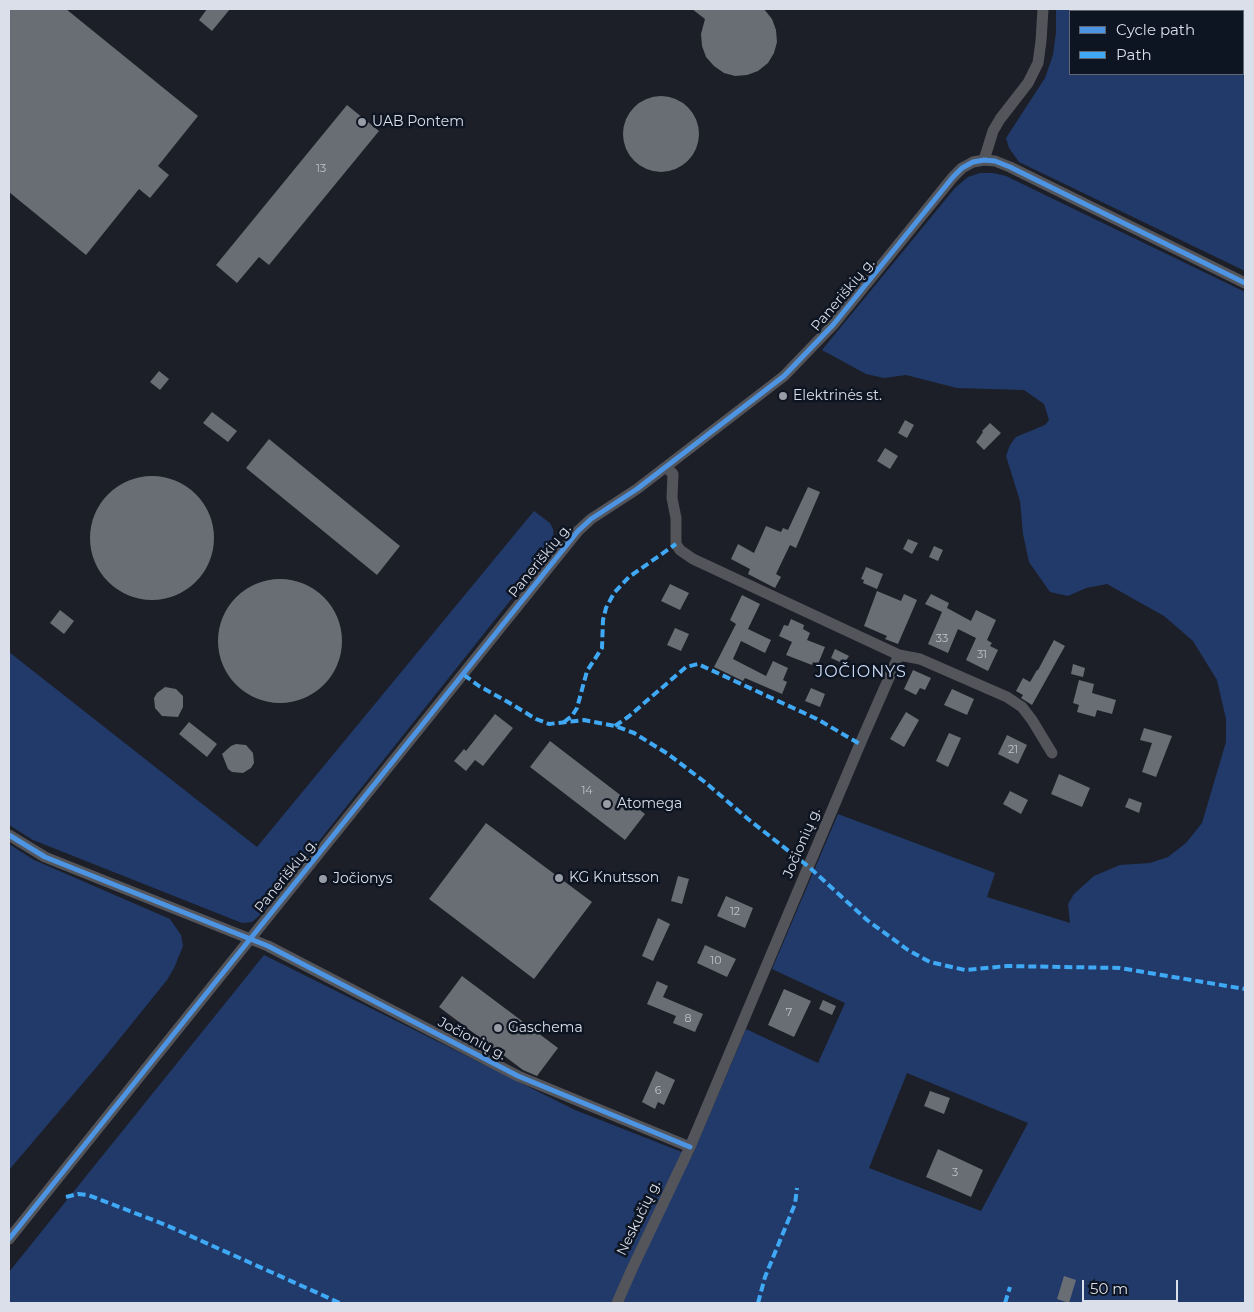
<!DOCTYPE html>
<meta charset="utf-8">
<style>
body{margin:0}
#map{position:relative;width:1254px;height:1312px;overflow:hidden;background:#1c1f27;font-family:Montserrat,sans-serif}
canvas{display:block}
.frame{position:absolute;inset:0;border:10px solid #dadfe9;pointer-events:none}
.legend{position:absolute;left:1069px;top:10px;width:175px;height:65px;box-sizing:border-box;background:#0e1522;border:1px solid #606672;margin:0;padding:6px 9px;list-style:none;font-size:15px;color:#dadfe9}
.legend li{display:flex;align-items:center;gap:10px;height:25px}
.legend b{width:25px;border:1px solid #606672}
.scale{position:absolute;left:1082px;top:1280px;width:96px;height:22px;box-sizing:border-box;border:2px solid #dadfe9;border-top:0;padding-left:6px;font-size:15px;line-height:18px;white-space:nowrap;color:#dadfe9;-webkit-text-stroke:4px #0e1522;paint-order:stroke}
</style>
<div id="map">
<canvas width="1254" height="1312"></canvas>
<div class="frame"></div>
<ul class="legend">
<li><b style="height:6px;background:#4d94e3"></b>Cycle path</li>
<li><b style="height:6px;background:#3fa9f5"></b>Path</li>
</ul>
<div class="scale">50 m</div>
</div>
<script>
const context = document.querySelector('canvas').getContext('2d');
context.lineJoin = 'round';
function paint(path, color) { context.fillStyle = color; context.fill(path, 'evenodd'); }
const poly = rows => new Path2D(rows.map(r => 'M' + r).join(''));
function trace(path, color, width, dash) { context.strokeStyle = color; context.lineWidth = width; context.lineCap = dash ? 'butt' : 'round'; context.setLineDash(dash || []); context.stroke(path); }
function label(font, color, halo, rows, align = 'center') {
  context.font = font + ' Montserrat,sans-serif'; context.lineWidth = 5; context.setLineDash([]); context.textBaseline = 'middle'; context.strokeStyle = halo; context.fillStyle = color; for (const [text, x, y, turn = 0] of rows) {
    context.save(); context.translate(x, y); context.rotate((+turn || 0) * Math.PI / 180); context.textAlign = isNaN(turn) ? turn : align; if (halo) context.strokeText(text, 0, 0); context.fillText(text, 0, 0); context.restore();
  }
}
paint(poly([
 [1056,9,1245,9,1245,271,1019,162,1009,148,1006,138,1045,78,1053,55,1056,32],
 [1243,11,1243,74,1070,74,1070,11],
 [980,173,993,173,1006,176,1245,292,1245,1303,9,1303,9,1272,264,955,575,1110,692,1156,746,1029,818,1063,845,1003,772,969,838,814,995,873,987,897,1070,923,1068,904,1074,894,1094,876,1120,865,1150,863,1168,857,1186,843,1202,823,1226,742,1226,719,1217,680,1193,641,1164,616,1107,584,1086,588,1068,596,1050,592,1029,562,1023,534,1020,501,1006,456,1010,445,1016,437,1045,425,1049,420,1044,404,1024,390,957,388,906,375,884,378,866,374,822,350,955,188,968,177],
 [907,1073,1028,1123,981,1211,869,1168],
 [534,511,550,523,553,529,554,540,552,548,261,914,252,922,242,923,33,840,9,825,9,652,257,847],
 [9,844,34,860,170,919,181,935,183,946,174,968,167,980,100,1063,9,1170]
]), '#213a6a');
paint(poly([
 [9,9,66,9,198,116,158,166,169,175,150,198,139,189,86,255,9,192],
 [207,9,230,9,212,31,199,20],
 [692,9,764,9,772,19,776,30,777,42,774,53,768,63,758,71,747,75,735,76,724,73,714,66,706,57,702,46,701,34,705,19],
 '623 134a38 38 0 1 1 76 0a38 38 0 1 1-76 0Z',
 [347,105,379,131,269,265,259,257,237,283,216,265],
 [159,371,169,379,160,390,150,382],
 [212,412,237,431,228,442,203,423],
 [905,420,914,425,907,438,898,433],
 [990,423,1001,433,984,450,976,442,983,432,982,431],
 [269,439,400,546,377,575,246,468],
 [885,448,898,456,890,469,877,461],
 '90 538a62 62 0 1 1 124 0a62 62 0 1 1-124 0Z',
 [808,487,820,492,796,548,790,545,776,574,781,577,775,588,748,574,750,569,731,559,738,544,754,553,766,526,781,532,783,528,788,530],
 [908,539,918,543,912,554,903,549],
 [934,546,943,550,938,561,929,557],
 [866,567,883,574,877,589,863,583,864,580,861,579],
 '218 641a62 62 0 1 1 124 0a62 62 0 1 1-124 0Z',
 [670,584,689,593,680,610,661,601],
 [877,591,901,601,904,594,917,600,898,644,885,639,887,636,864,626],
 [931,594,949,603,947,608,971,621,976,610,996,620,987,640,992,643,990,646,998,650,988,671,966,660,976,638,958,629,948,653,928,644,942,612,925,604],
 [742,595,760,604,748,629,771,640,765,653,741,641,733,659,766,676,773,661,788,668,783,680,787,682,782,694,745,678,743,681,714,667,736,624,730,620],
 [60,610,74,621,64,634,50,623],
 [791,619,804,625,803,629,810,633,807,640,825,647,818,664,813,662,812,665,786,655,792,642,779,636,784,625,788,626],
 [675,628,689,634,681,651,667,645],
 [1054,640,1065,646,1032,705,1021,698,1023,695,1016,691,1023,678,1030,682,1037,670,1038,670],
 [835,649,849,656,844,664,831,658],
 [1073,664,1085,668,1083,677,1071,674],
 [913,670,931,678,925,690,920,688,916,695,904,689],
 [1079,680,1094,684,1092,693,1116,700,1112,714,1097,710,1095,717,1077,712,1079,705,1073,703],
 [165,687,176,689,183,696,183,707,178,717,162,716,155,708,154,698,157,693],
 [811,688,825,694,820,707,805,701],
 [952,689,974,699,967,715,944,705],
 [906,712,919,720,904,747,890,739],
 [495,714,513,728,483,766,475,760,466,771,454,761,464,749,466,751],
 [189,722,217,744,207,757,179,734],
 [1144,728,1172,736,1156,777,1142,772,1152,743,1140,740],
 [949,733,961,738,948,767,936,761],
 [1007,735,1027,745,1018,764,998,754],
 [550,741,645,814,625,840,530,767],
 [236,744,246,745,253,753,254,763,251,768,243,773,232,772,228,769,222,754,231,746],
 [1059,774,1090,788,1082,807,1051,794],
 [1010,791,1028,800,1021,814,1003,804],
 [1129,798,1142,803,1139,813,1125,807],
 [486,823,592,902,534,979,429,899],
 [678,876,689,879,682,904,671,901],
 [726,896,753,908,745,928,717,916],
 [658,918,670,924,653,961,642,956],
 [705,945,736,959,727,977,697,963],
 [462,976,558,1048,537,1076,523,1070,439,1007],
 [657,981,668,986,663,997,703,1014,695,1032,673,1023,676,1016,647,1004],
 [784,989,811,1001,794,1037,768,1025],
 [823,1000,836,1006,832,1015,819,1009],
 [656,1071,675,1080,664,1105,658,1102,655,1109,642,1102],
 [930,1091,950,1098,944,1114,924,1106],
 [938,1149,983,1170,971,1197,926,1177],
 [1064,1276,1076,1280,1069,1303,1057,1299]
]), '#696d74');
trace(poly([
 [984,160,993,131,1000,119,1028,83,1038,63,1041,41,1043,9],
 [666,467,673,474,672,498,676,518,676,544,680,550,693,559,899,655,920,659,1007,697,1022,707,1032,720,1052,753],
 [9,835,45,857,268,946,518,1076,690,1147],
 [9,1239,578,531,591,519,637,489,784,376,833,325,953,177,962,168,973,162,984,160,995,161,1010,167,1245,283],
 [617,1303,632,1269,690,1147,860,744,899,655]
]), '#54555a', 11);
trace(poly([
 [464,675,479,686,508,702,536,719,549,724,584,720,615,726,634,733,668,754,706,783,748,819,809,867,867,920,908,950,930,962,965,970,1007,966,1120,968,1245,989],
 [564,722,572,716,577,708,587,671,602,648,603,620,606,608,614,593,629,577,676,544],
 [615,726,628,717,686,667,698,664,817,719,860,744],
 [66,1197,78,1194,88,1195,166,1225,340,1303],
 [758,1303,765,1277,795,1204,797,1188],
 [1005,1303,1010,1287]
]), '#3fa9f5', 4, [8, 4]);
trace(poly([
 [9,835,45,857,268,946,518,1076,690,1147],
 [9,1239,578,531,591,519,637,489,784,376,833,325,953,177,962,168,973,162,984,160,995,161,1010,167,1245,283]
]), '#4d94e3', 5);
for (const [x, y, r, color] of [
 [362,122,5,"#989ca5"],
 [783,396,5,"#989ca5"],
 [607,804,5,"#989ca5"],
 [559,878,5,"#989ca5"],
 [323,879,5,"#989ca5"],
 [498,1028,5,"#989ca5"]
]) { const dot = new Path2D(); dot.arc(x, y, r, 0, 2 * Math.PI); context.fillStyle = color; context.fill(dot); trace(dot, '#0e1522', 2); }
label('11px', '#bec2cc', null, [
 ["13",321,169],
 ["33",942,639],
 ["31",982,655],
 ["21",1013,750],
 ["14",587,791],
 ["12",735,912],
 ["10",716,961],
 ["7",789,1013],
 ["8",688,1019],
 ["6",658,1091],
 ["3",955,1173]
]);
label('14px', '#dadfe9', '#0e1522', [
 ["UAB Pontem",372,122],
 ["Elektrinės st.",793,396],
 ["Atomega",617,804],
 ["KG Knutsson",569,878],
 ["Jočionys",333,879],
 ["Gaschema",508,1028]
], 'left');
label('14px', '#dadfe9', '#0e1522', [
 ["Paneriškių g.",843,295,-50],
 ["Paneriškių g.",540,561,-51],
 ["Jočionių g.",802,843,-67],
 ["Paneriškių g.",286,876,-51],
 ["Jočionių g.",472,1039,28],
 ["Neskučių g.",639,1218,-64]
]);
context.letterSpacing = '1px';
label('16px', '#ccdbf5', '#0e1522', [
 ["JOČIONYS",861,672]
]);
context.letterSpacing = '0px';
</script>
